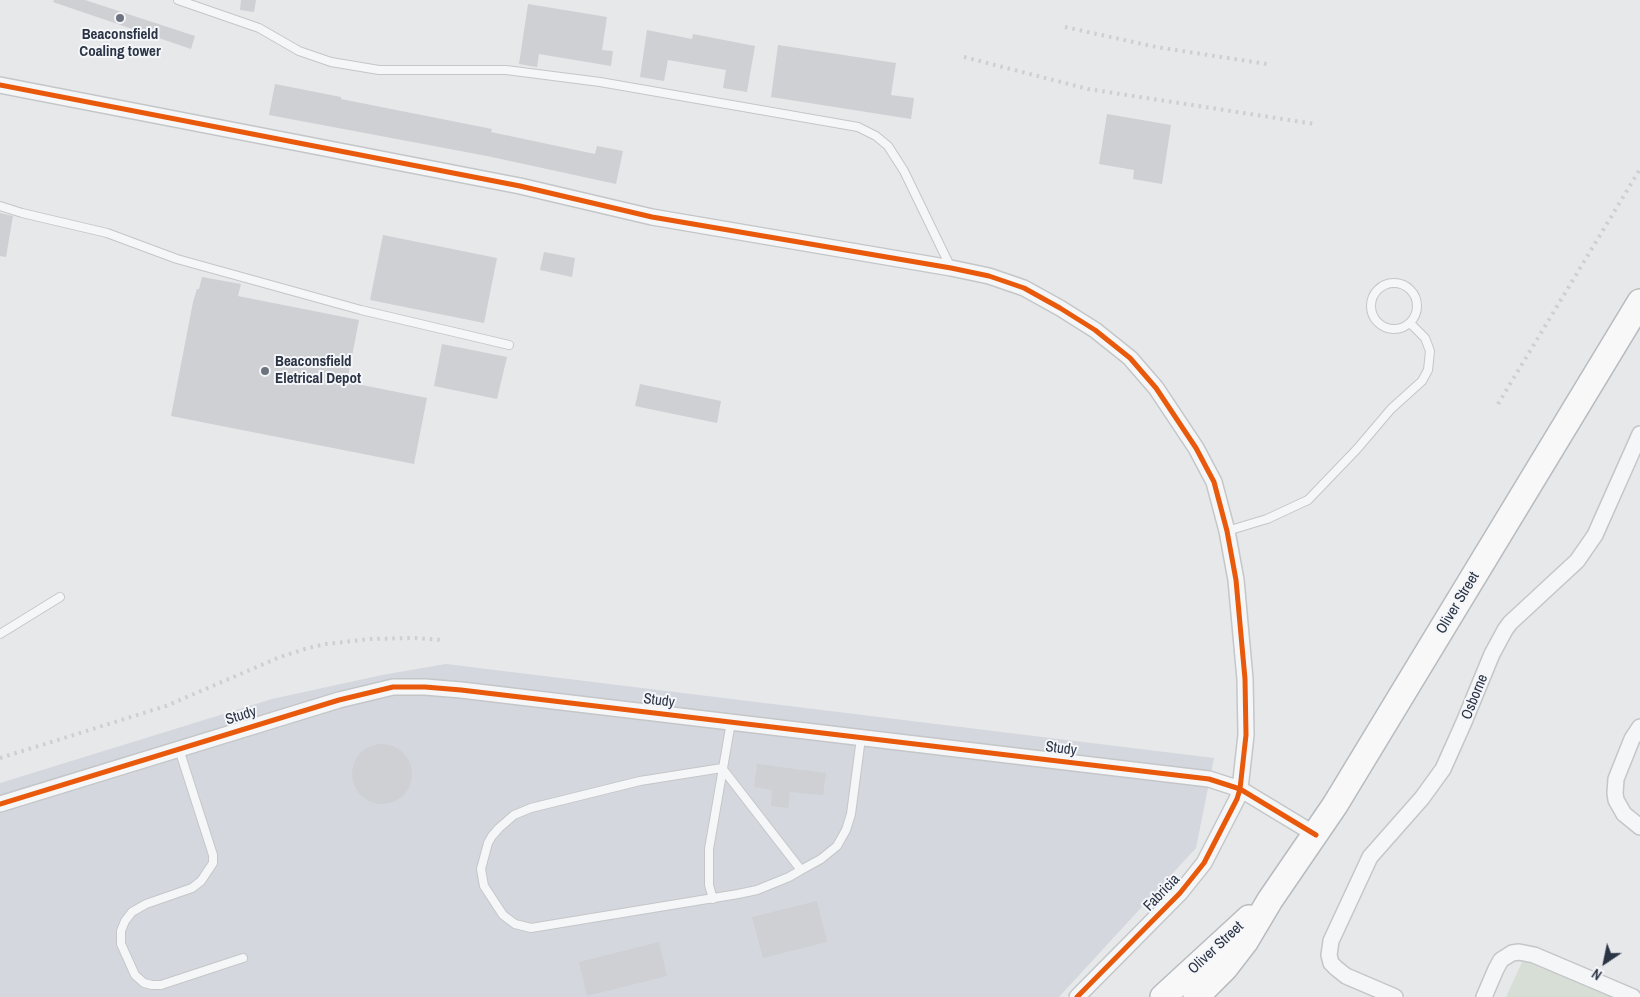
<!DOCTYPE html>
<style>
body{margin:0}
#map{position:relative;width:1640px;height:997px;overflow:hidden;background:#e6e8ea;font-family:"Archivo Narrow",sans-serif}
canvas{display:block}
.north{position:absolute;left:1580px;top:937px;width:50px;height:50px;-webkit-text-stroke:4px #f4f6f9;paint-order:stroke;rotate:214deg;font-size:14px;font-weight:700;line-height:20px;text-align:center;color:#2b3445}
.north::after{content:'';display:block;margin:auto;width:18px;height:22px;background:#2b3445;clip-path:polygon(50% 0,100% 100%,50% 72%,0 100%)}
</style>
<div id="map">
<canvas width="1640" height="997"></canvas>
<div class="north">N</div>
</div>
<script>
const context = document.querySelector('canvas').getContext('2d');
context.lineJoin = 'round';
function paint(path, color) { context.fillStyle = color; context.fill(path, 'evenodd'); }
const poly = rows => new Path2D(rows.map(r => 'M' + r).join(''));
function trace(path, color, width, dash) { context.strokeStyle = color; context.lineWidth = width; context.lineCap = dash ? 'butt' : 'round'; context.setLineDash(dash || []); context.stroke(path); }
function label(font, color, halo, rows, align = 'center') {
  context.font = font + ' "Archivo Narrow",sans-serif'; context.lineWidth = 4; context.setLineDash([]); context.textBaseline = 'middle'; context.strokeStyle = halo; context.fillStyle = color; for (const [text, x, y, turn = 0] of rows) {
    context.save(); context.translate(x, y); context.rotate((+turn || 0) * Math.PI / 180); context.textAlign = isNaN(turn) ? turn : align; if (halo) context.strokeText(text, 0, 0); context.fillText(text, 0, 0); context.restore();
  }
}
paint(poly([
 [446,664,1214,758,1196,848,1059,997,0,997,0,783,272,699,382,675]
]), '#d4d7dd');
paint(poly([
 [1523,960,1610,997,1506,997]
]), '#d6ded6');
paint(poly([
 [54,0,85,0,195,36,191,49,53,2],
 [241,0,256,0,254,12,240,10],
 [528,4,607,17,602,50,613,51,611,66,539,54,537,67,519,64],
 [647,30,692,39,693,34,755,46,747,92,723,88,726,70,668,60,664,81,640,77],
 [778,45,896,63,891,95,914,98,911,119,771,97],
 [275,84,341,97,341,99,492,129,491,132,595,154,597,146,623,151,616,184,487,156,269,115],
 [1107,114,1171,125,1162,184,1133,179,1134,170,1099,164],
 [0,213,13,216,6,257,0,256],
 [383,235,497,258,484,323,370,300],
 [544,252,575,258,572,277,540,270],
 [202,277,241,284,238,296,359,320,347,382,427,398,414,464,171,416,193,302,197,289,199,289],
 [442,344,507,357,497,399,434,386],
 [640,384,721,401,717,423,635,406],
 '352 774a30 30 0 1 1 60 0a30 30 0 1 1-60 0Z',
 [757,764,826,773,823,795,790,792,788,808,771,806,772,790,754,787],
 [817,901,827,942,763,958,752,917],
 [659,942,667,976,587,996,579,962]
]), '#ced0d3');
const service = poly([
 [178,0,259,28,299,51,331,62,379,70,506,70,600,82,858,127,876,136,888,146,904,171,951,268],
 [0,206,22,213,107,233,177,259,361,310,509,345],
 '1371 306a23 23 0 1 1 46 0a23 23 0 1 1-46 0Z',
 [1227,531,1267,519,1308,500,1357,449,1391,409,1422,381,1428,370,1430,351,1425,338,1410,323],
 [0,634,60,597],
 [179,749,213,855,213,863,201,881,192,888,146,904,132,912,125,921,121,931,121,944,135,975,144,983,152,985,161,985,243,958],
 [801,870,722,768,640,781,531,808,514,815,499,828,492,836,488,843,481,869,484,886,503,915,515,924,531,928,738,894,757,890,789,877,801,870,821,859,837,846,846,830,851,814,861,738],
 [713,899,709,885,709,849,731,722]
]);
const minor = poly([
 [0,85,520,186,652,217,951,268,989,276,1024,288,1060,308,1095,330,1130,358,1156,388,1196,448,1214,482,1227,531,1236,580,1245,679,1246,735,1240,789,1237,799,1204,863,1180,893,1077,997],
 [1640,727,1632,739,1616,779,1615,793,1616,800,1624,814,1640,827],
 [0,804,339,700,393,687,425,687,461,690,1209,779,1240,789,1316,835],
 [1395,997,1346,976,1336,968,1331,963,1329,955,1331,941,1370,857,1422,798,1443,769,1464,722,1492,654,1505,630,1510,623,1577,561,1595,535,1640,434],
 [1484,997,1496,969,1501,960,1512,953,1519,952,1534,955,1633,997]
]);
const trunk = poly([
 [1163,997,1249,918],
 [1196,997,1225,968,1245,942,1270,900,1335,805,1640,302]
]);
trace(service, '#c4c6c8', 10);
trace(minor, '#c4c6c8', 18);
trace(trunk, '#b8bbbf', 28);
trace(service, '#f5f6f7', 8);
trace(minor, '#f5f6f7', 15);
trace(trunk, '#f8f8f8', 25);
trace(poly([
 [1065,27,1156,47,1267,64],
 [964,57,1088,89,1315,124],
 [1498,404,1640,169],
 [0,758,166,706,280,657,308,648,326,644,370,639,415,638,442,640]
]), '#cecfd2', 4, [2.5, 5]);
trace(poly([
 [0,85,520,186,652,217,951,268,989,276,1024,288,1060,308,1095,330,1130,358,1156,388,1196,448,1214,482,1227,531,1236,580,1245,679,1246,735,1240,789,1237,799,1204,863,1180,893,1077,997],
 [0,804,339,700,393,687,425,687,461,690,1209,779,1240,789,1316,835]
]), '#e8590c', 5);
for (const [x, y, r, color] of [
 [120,18,5,"#6c737f"],
 [265,371,5,"#6c737f"]
]) { const dot = new Path2D(); dot.arc(x, y, r, 0, 2 * Math.PI); context.fillStyle = color; context.fill(dot); trace(dot, '#f4f6f9', 2); }
label('bold 15px', '#2b3445', '#f4f6f9', [
 ["Beaconsfield",120,35],
 ["Coaling tower",120,52],
 ["Beaconsfield",275,362,"left"],
 ["Eletrical Depot",275,379,"left"]
]);
label('15px', '#2b3445', '#f4f6f9', [
 ["Oliver Street",1458,603,-59],
 ["Osborne",1475,697,-68],
 ["Study",659,701,7],
 ["Study",241,716,-17],
 ["Study",1061,749,7],
 ["Fabricia",1162,893,-46],
 ["Oliver Street",1216,948,-43]
]);
</script>
